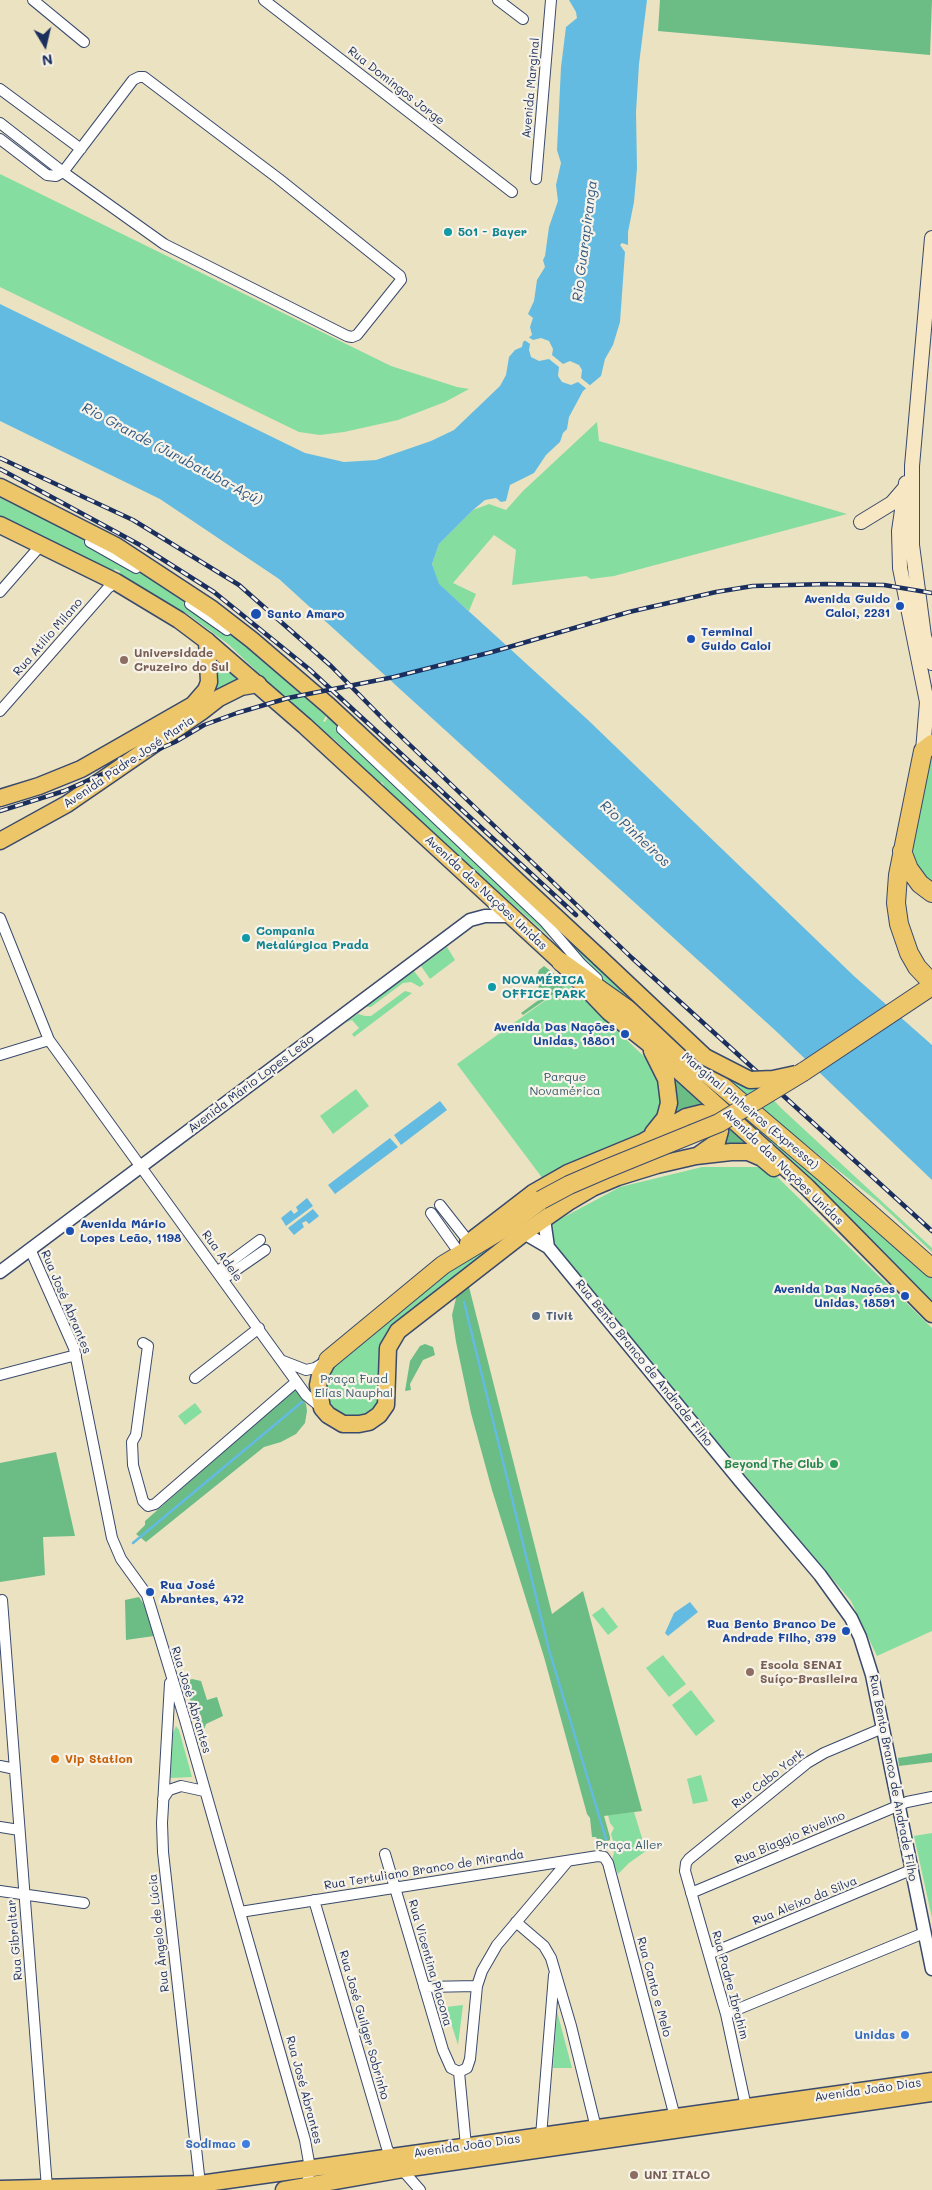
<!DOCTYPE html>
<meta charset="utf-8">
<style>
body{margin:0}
#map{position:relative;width:932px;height:2190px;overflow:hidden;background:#ebe2c1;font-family:Mali,sans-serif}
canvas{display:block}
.north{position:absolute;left:20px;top:20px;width:50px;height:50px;-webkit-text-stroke:4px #f7f3e8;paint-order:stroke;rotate:171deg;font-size:14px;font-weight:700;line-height:20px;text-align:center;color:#1b2f5e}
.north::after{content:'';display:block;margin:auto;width:18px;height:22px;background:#1b2f5e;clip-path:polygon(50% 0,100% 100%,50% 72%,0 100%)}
</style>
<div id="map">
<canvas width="932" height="2190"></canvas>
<div class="north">N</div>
</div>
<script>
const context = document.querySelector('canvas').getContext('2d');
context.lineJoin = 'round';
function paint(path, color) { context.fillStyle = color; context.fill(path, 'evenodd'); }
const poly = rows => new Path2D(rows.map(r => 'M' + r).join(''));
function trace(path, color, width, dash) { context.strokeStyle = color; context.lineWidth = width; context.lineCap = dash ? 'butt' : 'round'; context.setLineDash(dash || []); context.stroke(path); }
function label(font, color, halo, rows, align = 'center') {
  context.font = font + ' Mali,sans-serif'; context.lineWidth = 4.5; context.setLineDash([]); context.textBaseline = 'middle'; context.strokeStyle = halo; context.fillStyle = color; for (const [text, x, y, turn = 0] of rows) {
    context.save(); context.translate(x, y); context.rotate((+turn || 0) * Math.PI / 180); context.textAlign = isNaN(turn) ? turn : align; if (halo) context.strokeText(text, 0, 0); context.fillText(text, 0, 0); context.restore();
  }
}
paint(poly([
 [0,174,391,366,457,387,469,389,445,402,398,420,344,432,320,435,299,432,0,287],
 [597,422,599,441,847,514,614,576,591,579,586,576,512,585,516,550,494,535,453,583,476,594,469,611,438,584,432,564,439,544,473,510,489,504,506,510,523,491],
 [0,498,55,524,126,563,207,616,248,648,326,716,323,721,325,722,328,717,389,774,544,927,553,940,453,851,453,850,383,787,384,785,382,782,380,784,334,739,321,732,228,644,189,615,119,574,120,571,115,569,114,571,0,516],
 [221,667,234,674,236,681,202,702],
 [932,752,932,884,920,873,915,862,912,848,912,831],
 [540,909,724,1076,740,1084,763,1089,781,1108,932,1248,932,1252,878,1202,722,1078,598,977],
 [447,947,455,960,430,979,421,966],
 [414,971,424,984,420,987,411,982,403,983,371,1007,366,1007],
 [568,984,653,1065,664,1089,663,1110,646,1134,543,1179,457,1064],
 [405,991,412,993,354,1037,352,1034,359,1028,352,1020,345,1023,358,1014,365,1016,371,1016],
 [636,1026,692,1071,932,1275,932,1301,886,1257,887,1256,882,1254],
 [356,1089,369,1106,333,1134,320,1116],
 [668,1149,674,1155,543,1207,392,1329,380,1400,372,1411,361,1416,351,1417,342,1415,328,1403,324,1392,329,1369,417,1296,541,1205],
 [702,1167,767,1167,932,1328,932,1631,877,1656,851,1601,553,1246,551,1224,620,1187],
 [195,1403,202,1412,185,1425,178,1416],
 [603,1607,618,1627,608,1635,592,1615],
 [663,1655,686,1684,669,1697,646,1668],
 [691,1690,715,1721,696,1736,672,1705],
 [176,1726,179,1730,192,1777,170,1778,173,1733],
 [701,1775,708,1801,693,1804,687,1779],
 [634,1812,646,1851,629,1863,618,1874,612,1860,614,1853,612,1847,614,1844,611,1834,614,1828,610,1823,608,1815],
 [932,1833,932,1918,914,1836],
 [463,2005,458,2045,446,2007],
 [557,2012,559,2019,572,2068,553,2068]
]), '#86dda0');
paint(poly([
 [660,0,932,0,930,55,658,31],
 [544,966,568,984,523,1015,521,1013,540,999,539,989,536,978,539,970],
 [668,1070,758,1148,724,1148,717,1116,669,1122],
 [468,1283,552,1614,583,1591,642,1811,604,1816,610,1837,610,1840,605,1842,598,1842,596,1837,592,1837,590,1818,587,1814,544,1657,492,1490,471,1413,456,1342,452,1315,457,1294],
 [425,1344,433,1347,435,1355,423,1360,410,1384,411,1390,405,1391,410,1361,420,1346],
 [295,1389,306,1404,307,1411,305,1423,296,1434,281,1442,264,1447,146,1542,136,1534,145,1525,145,1521,162,1506],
 [56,1452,75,1536,43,1537,45,1575,0,1582,0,1463],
 [139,1597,145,1606,154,1636,126,1640,125,1600],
 [192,1679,201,1681,207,1700,217,1697,223,1716,206,1724,199,1744,195,1714,184,1682],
 [932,1753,932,1762,899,1766,898,1758]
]), '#6cbc86');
paint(poly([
 [569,0,647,0,639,64,636,112,637,168,634,202,628,232,628,245,622,243,620,245,625,252,620,322,613,345,605,359,601,376,583,391,569,417,567,429,563,433,560,442,546,455,534,473,510,485,506,501,501,502,496,498,485,500,473,510,439,544,432,564,439,584,588,720,855,977,932,1045,932,1180,777,1032,279,579,160,499,0,421,0,304,305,453,344,462,376,460,431,441,454,430,500,386,506,375,509,357,515,350,522,347,523,342,532,335,530,327,533,318,528,314,534,301,537,280,545,267,543,260,545,256,549,227,558,201,556,185,561,163,557,150,561,67,566,27,577,18,576,12],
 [440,1101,447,1110,401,1145,394,1135],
 [390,1138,398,1147,335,1194,328,1185],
 [307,1198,313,1206,286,1226,281,1218,291,1210,294,1214,298,1211,296,1207],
 [313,1209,319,1216,309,1224,306,1221,302,1223,304,1227,294,1235,288,1228],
 [690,1602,698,1612,668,1636,665,1633,674,1613]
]), '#64bbe1');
paint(poly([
 [527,336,533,340,541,338,549,341,553,349,552,355,563,364,570,361,579,365,582,370,581,378,592,387,588,390,578,382,571,385,562,382,558,376,559,367,549,359,539,361,531,357,529,350,530,344,523,339]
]), '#ebe2c1');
trace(poly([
 [464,1302,549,1650,606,1839],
 [133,1543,302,1402]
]), '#64bbe1', 2.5);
const minor = poly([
 [33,0,84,42],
 [264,0,512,192],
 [498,0,523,19],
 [0,89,81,149],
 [0,123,63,172,164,244,347,336,352,337,357,335,401,280,400,276,279,179,144,77,139,77,133,80,63,172,56,176,47,175,0,139],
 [536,179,551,0],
 [90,542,136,568],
 [0,592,41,545],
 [190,604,227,630],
 [0,711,108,588,116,582],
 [342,729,545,922,581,964,597,979],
 [0,918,49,1040,306,1395,322,1408],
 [0,1055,49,1040],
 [440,1205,469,1242],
 [431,1213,458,1251],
 [30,1249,74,1348,112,1538,121,1559,147,1595,185,1720,305,2140,310,2168,306,2190],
 [218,1271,260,1240],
 [223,1279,265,1250],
 [143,1343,148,1346,136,1435,132,1442,133,1465,143,1501,148,1506,155,1504,296,1382],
 [283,1361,306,1370,315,1368,325,1362],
 [0,1375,76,1355],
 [195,1378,259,1328],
 [2,1600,47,2188],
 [170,1683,162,1823,163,1852,200,2184],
 [0,1766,15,1769],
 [163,1799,169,1790,181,1786,204,1791],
 [0,1827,19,1830],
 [385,1854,443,2050,451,2068,459,2072],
 [0,1891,84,1903],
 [691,1893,907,1802,932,1797],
 [314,1900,387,2148,391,2157,420,2190],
 [240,1912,598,1856,604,1857,608,1863,675,2117],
 [516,1922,544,1946,551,1958,571,2026,596,2128],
 [709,1954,911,1870],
 [424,1987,477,1986],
 [726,2014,924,1933],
 [746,2107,726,2014,685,1871,686,1863,689,1859,807,1763,824,1753,883,1728],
 [541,2136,554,1975],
 [466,2146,459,2072,467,2068,470,2059,477,1986,482,1971,497,1945,568,1861]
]);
const tertiary = poly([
 [544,1219,548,1247],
 [524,1233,548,1247,741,1482,820,1575,851,1618,860,1637,872,1675,932,1969],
 [0,1272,470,920,485,916,509,916]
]);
const secondary = poly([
 [932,238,912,466,912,545,924,636,932,663],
 [906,483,899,531,900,568,927,702,923,751],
 [861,522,892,503,904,489]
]);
const primary = poly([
 [0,798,39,786,81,769,193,705,206,690,209,682,207,641],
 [0,841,67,804,201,712,219,698,241,687,258,684],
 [0,2189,200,2184,932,2081],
 [284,2190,403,2169,932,2093]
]);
const trunk = poly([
 [0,487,116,546,212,609,252,640,329,706,600,958],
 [0,525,116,582,179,620,207,641,305,726,561,962,609,1012,648,1043,807,1187,932,1314],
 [652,1051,666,1079,669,1103,665,1118,653,1133],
 [468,1243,533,1193,568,1173,643,1142,686,1117,702,1113,714,1117,719,1125,720,1131,717,1142,700,1154],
 [328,1360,320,1375,318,1385,322,1408,328,1415,343,1424,359,1424,369,1422,379,1415,386,1405,388,1348,398,1331,524,1233,570,1201,592,1188,618,1177,657,1165,696,1156,731,1152,748,1152,762,1158,774,1168]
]);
const motorway = poly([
 [932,744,923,751,898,875,896,903,899,924,909,953,917,967,932,983],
 [902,851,909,869,920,884,932,893],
 [561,962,637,1016,722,1086,830,1178,932,1268],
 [803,1072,932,986],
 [328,1360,443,1265,501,1230,541,1200]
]);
trace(minor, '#3a4a6d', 12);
trace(tertiary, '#3a4a6d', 15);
trace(secondary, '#3a4a6d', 16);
trace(primary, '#3a4a6d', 19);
trace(trunk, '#3a4a6d', 19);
trace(motorway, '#3a4a6d', 20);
trace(minor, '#fff', 10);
trace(tertiary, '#fff', 12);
trace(secondary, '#f7e8c3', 14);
trace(primary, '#ecc669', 16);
trace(trunk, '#ecc669', 16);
trace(motorway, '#ecc669', 18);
const rail = poly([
 [0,458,133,520,239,585,331,666,387,723,632,958,932,1231],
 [0,469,140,545,214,592,309,669,576,915],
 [0,811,64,791,175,742,204,725,237,713,288,698,394,677,492,652,629,612,716,592,753,586,826,584,884,585,932,593]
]);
trace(rail, '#1b2f5e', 4.5);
trace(rail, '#f7f3e8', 2.5, [8]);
const trunkBridge = poly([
 [600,958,705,1057,750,1080,773,1079,796,1074]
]);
const motorwayBridge = poly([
 [541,1200,569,1185,606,1169,719,1123,803,1072]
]);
trace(trunkBridge, '#3a4a6d', 19, []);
trace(motorwayBridge, '#3a4a6d', 20, []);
trace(trunkBridge, '#ecc669', 16);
trace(motorwayBridge, '#ecc669', 18);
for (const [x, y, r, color] of [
 [448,232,5,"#0f9aa8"],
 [900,606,5,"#1a4fb4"],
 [256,614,6,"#1a4fb4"],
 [691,639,5,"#1a4fb4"],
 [124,660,5,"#8d6e63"],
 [246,938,5,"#0f9aa8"],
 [492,987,5,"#0f9aa8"],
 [625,1034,5,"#1a4fb4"],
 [70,1231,5,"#1a4fb4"],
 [905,1296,5,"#1a4fb4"],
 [536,1316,5,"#5c6f8a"],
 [834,1464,5,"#2e9e5b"],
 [150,1592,5,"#1a4fb4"],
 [846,1631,5,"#1a4fb4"],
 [750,1672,5,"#8d6e63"],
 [55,1759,5,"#e8710a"],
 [905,2035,5,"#3f7fe0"],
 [246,2144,5,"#3f7fe0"],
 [634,2175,5,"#8d6e63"]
]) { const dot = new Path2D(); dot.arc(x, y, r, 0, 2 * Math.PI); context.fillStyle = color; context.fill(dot); trace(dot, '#f7f3e8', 2); }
label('12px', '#1b2f5e', '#f7f3e8', [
 ["Rua Domingos Jorge",396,86,38],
 ["Avenida Marginal",531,88,-85],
 ["Rua Atílio Milano",48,637,-49],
 ["Avenida Padre José Maria",129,762,-34],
 ["Avenida das Nações Unidas",486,893,43],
 ["Avenida Mário Lopes Leão",251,1084,-37],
 ["Marginal Pinheiros (Expressa)",750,1111,40],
 ["Avenida das Nações Unidas",783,1167,44],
 ["Rua Adele",222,1256,54],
 ["Rua José Abrantes",66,1302,67],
 ["Rua Bento Branco de Andrade Filho",644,1363,51],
 ["Rua José Abrantes",191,1700,73],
 ["Rua Bento Branco de Andrade Filho",893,1778,79],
 ["Rua Cabo York",768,1779,-38],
 ["Rua Biaggio Rivelino",790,1838,-23],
 ["Rua Tertuliano Branco de Miranda",424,1870,-9],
 ["Rua Aleixo da Silva",805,1901,-22],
 ["Rua Ângelo de Lúcia",159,1933,-96],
 ["Rua Gibraltar",15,1940,-95],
 ["Rua Vicentina Placona",430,1963,74],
 ["Rua Padre Ibrahim",730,1985,75],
 ["Rua Canto e Melo",654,1987,75],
 ["Rua José Guilger Sobrinho",364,2025,74],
 ["Rua José Abrantes",304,2090,75],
 ["Avenida João Dias",868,2090,-8],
 ["Avenida João Dias",467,2146,-8]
]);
label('bold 12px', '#0d838f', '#f7f3e8', [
 ["501 - Bayer",458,232],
 ["Compania",256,931],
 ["Metalúrgica Prada",256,945],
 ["NOVAMÉRICA",502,980],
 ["OFFICE PARK",502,994]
], 'left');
label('bold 12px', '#164399', '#f7f3e8', [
 ["Avenida Guido",890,599],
 ["Caloi, 2231",890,613],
 ["Santo Amaro",267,614,"left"],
 ["Terminal",701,632,"left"],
 ["Guido Caloi",701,646,"left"],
 ["Avenida Das Nações",615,1027],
 ["Unidas, 18801",615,1041],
 ["Avenida Mário",80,1224,"left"],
 ["Lopes Leão, 1198",80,1238,"left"],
 ["Avenida Das Nações",895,1289],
 ["Unidas, 18591",895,1303],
 ["Rua José",160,1585,"left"],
 ["Abrantes, 472",160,1599,"left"],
 ["Rua Bento Branco De",836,1624],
 ["Andrade Filho, 379",836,1638]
], 'right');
label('bold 12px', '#785e54', '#f7f3e8', [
 ["Universidade",134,653],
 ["Cruzeiro do Sul",134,667],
 ["Escola SENAI",760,1665],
 ["Suíço-Brasileira",760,1679],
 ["UNI ITALO",644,2175]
], 'left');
label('12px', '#365a6e', '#f7f3e8', [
 ["Parque",565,1077],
 ["Novamérica",565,1091],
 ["Praça Fuad",354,1379],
 ["Elias Nauphal",354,1393],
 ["Praça Aller",629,1845]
]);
label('bold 12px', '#4e5e75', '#f7f3e8', [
 ["Tivit",546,1316]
], 'left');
label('bold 12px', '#27864d', '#f7f3e8', [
 ["Beyond The Club",824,1464]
], 'right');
label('bold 12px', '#c56008', '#f7f3e8', [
 ["Vip Station",65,1759]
], 'left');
label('bold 12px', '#366cbe', '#f7f3e8', [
 ["Unidas",895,2035],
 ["Sodimac",236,2144]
], 'right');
label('italic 14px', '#315985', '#f7f3e8', [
 ["Rio Guarapiranga",585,241,-83],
 ["Rio Grande (Jurubatuba-Açú)",172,454,28],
 ["Rio Pinheiros",635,834,43]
]);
</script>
